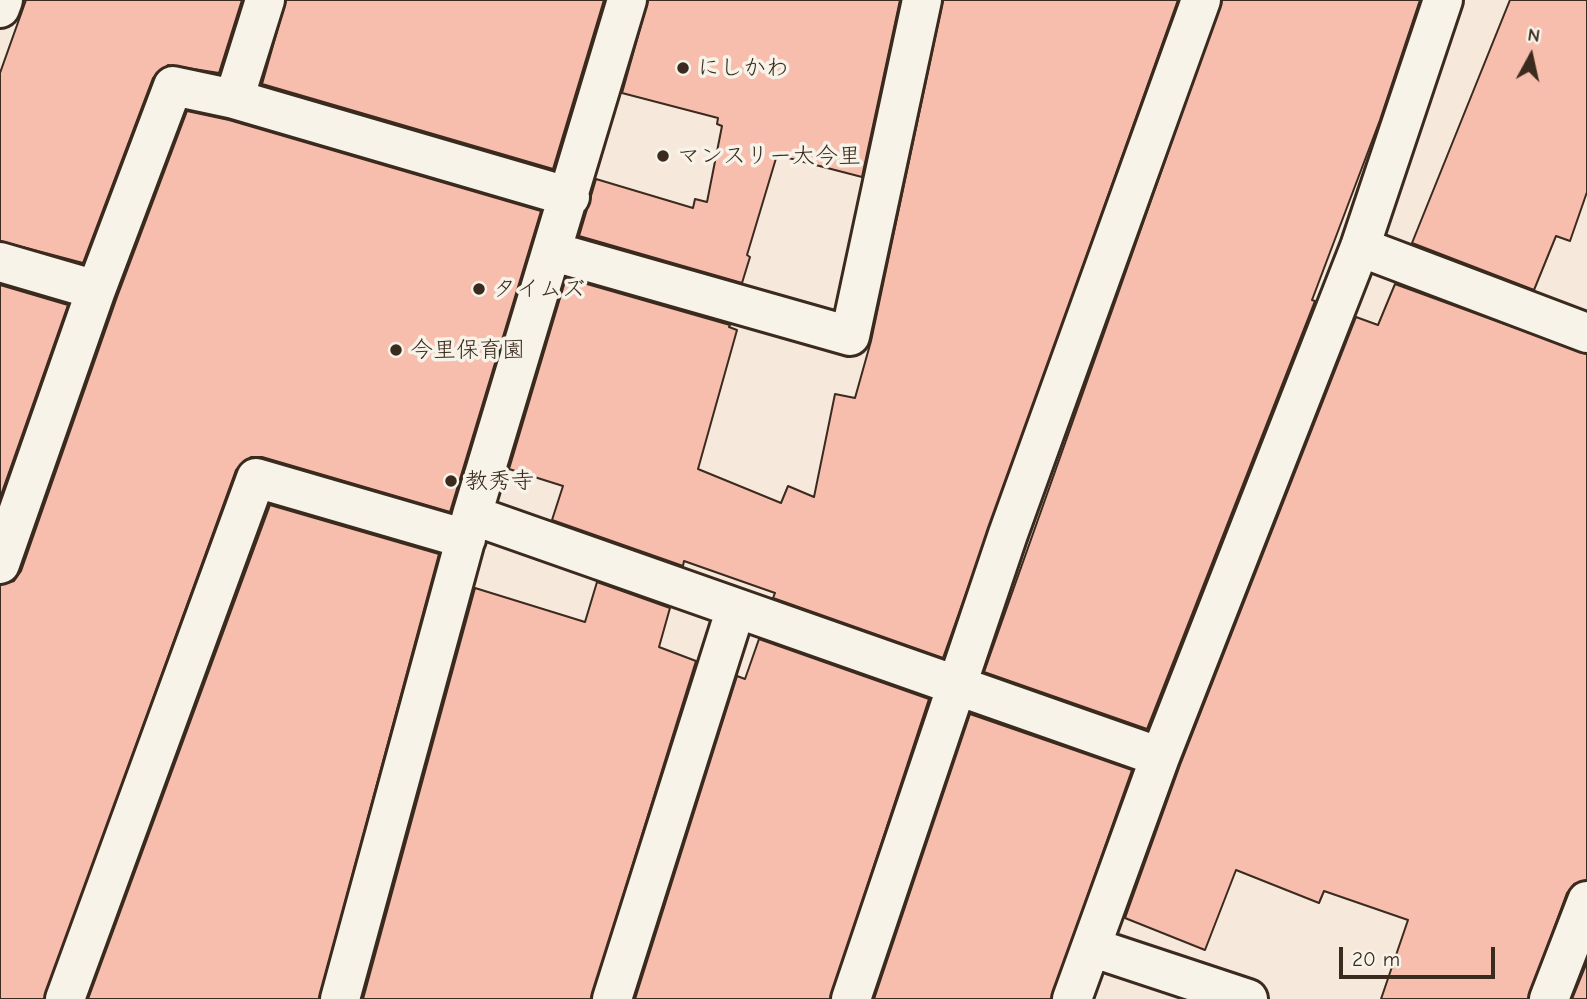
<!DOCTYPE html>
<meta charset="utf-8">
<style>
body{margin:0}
#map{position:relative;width:1587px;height:999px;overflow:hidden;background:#f7e8dc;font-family:"Comic Neue",sans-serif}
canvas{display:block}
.north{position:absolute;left:1496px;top:21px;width:70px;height:70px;-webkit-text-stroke:5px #f7f3e8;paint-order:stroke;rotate:8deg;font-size:19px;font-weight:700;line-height:28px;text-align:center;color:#3b2a1e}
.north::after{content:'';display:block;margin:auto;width:24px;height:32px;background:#3b2a1e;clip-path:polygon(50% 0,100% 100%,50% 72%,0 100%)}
.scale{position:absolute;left:1339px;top:947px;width:156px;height:32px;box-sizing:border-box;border:4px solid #3b2a1e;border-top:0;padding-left:9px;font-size:21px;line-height:24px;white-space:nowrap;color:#3b2a1e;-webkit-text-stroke:5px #f7f3e8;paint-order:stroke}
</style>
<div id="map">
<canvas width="1587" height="999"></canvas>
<div class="north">N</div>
<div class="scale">20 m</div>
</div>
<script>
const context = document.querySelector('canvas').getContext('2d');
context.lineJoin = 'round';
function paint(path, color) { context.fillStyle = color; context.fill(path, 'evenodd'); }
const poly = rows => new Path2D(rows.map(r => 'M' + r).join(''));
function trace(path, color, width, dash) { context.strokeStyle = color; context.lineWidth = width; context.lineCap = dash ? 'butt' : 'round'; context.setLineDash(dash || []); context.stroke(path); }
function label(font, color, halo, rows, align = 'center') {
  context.font = font + ' "Comic Neue","Klee One",sans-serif'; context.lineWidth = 7; context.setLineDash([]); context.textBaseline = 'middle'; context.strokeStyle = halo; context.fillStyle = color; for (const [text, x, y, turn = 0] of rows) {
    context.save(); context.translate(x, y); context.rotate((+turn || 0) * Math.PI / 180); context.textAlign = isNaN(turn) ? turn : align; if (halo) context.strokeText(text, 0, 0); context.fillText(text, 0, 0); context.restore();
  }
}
const building = poly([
 [26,0,242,0,219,73,168,65,153,78,83,263,0,241,0,73,26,0],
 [286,0,604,0,553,169,262,84,286,0],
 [648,0,900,0,862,177,777,155,747,255,750,257,742,283,579,236,596,179,693,208,695,199,707,202,722,126,717,124,718,118,622,93,648,0],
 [943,0,1178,0,943,658,773,598,775,593,684,561,683,566,552,520,563,486,509,469,566,278,730,325,729,327,737,330,698,469,781,503,788,486,814,497,835,394,855,398,871,341,943,0],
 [1222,0,1420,0,1380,120,1312,300,1315,301,1147,729,984,672,1222,0],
 [1510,0,1587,0,1587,192,1570,241,1556,236,1534,290,1412,243,1510,0],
 [187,111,229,120,541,211,450,512,262,457,251,457,236,470,44,999,0,999,0,585,14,581,21,571,117,297,187,111],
 [1395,284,1587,354,1587,880,1574,884,1567,893,1528,999,1381,999,1408,920,1324,891,1319,903,1236,870,1205,950,1125,918,1180,765,1356,317,1378,325,1395,284],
 [0,285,68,305,0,498,0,285],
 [270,505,439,554,319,999,88,999,270,505],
 [597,582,670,608,659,647,696,661,591,999,363,999,475,588,585,622,597,582],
 [759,639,929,699,830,999,635,999,737,676,745,679,759,639],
 [970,714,1132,770,1051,999,874,999,970,714],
 [1587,962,1587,999,1572,999,1587,962]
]);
paint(building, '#f7beae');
trace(building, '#3b2a1e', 2);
const minor = poly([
 [0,8,3,0],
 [234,99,570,197],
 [1360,247,1587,333],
 [554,252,850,336,922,0],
 [0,262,96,290],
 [472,515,1160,757],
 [0,564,96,290,173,86,234,99,265,0],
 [1091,947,1248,999],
 [65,999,256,478,466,539],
 [340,999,472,515,627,0],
 [612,999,736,608],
 [851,999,1008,534,1201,0],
 [1072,999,1160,757,1360,247,1443,0],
 [1549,999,1587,901]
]);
trace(minor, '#3b2a1e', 44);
trace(minor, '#f7f3e8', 38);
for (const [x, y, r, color] of [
 [683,68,7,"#3b2a1e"],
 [663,156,7,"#3b2a1e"],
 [479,289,7,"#3b2a1e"],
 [396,350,7,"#3b2a1e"],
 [451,481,7,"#3b2a1e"]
]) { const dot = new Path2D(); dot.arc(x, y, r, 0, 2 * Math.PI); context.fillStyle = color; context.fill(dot); trace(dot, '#f7f3e8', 2.5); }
label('23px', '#3b2a1e', '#f7f3e8', [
 ["にしかわ",697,68],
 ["マンスリー大今里",677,156],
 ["タイムズ",493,289],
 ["今里保育園",410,350],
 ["教秀寺",465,481]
], 'left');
</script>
